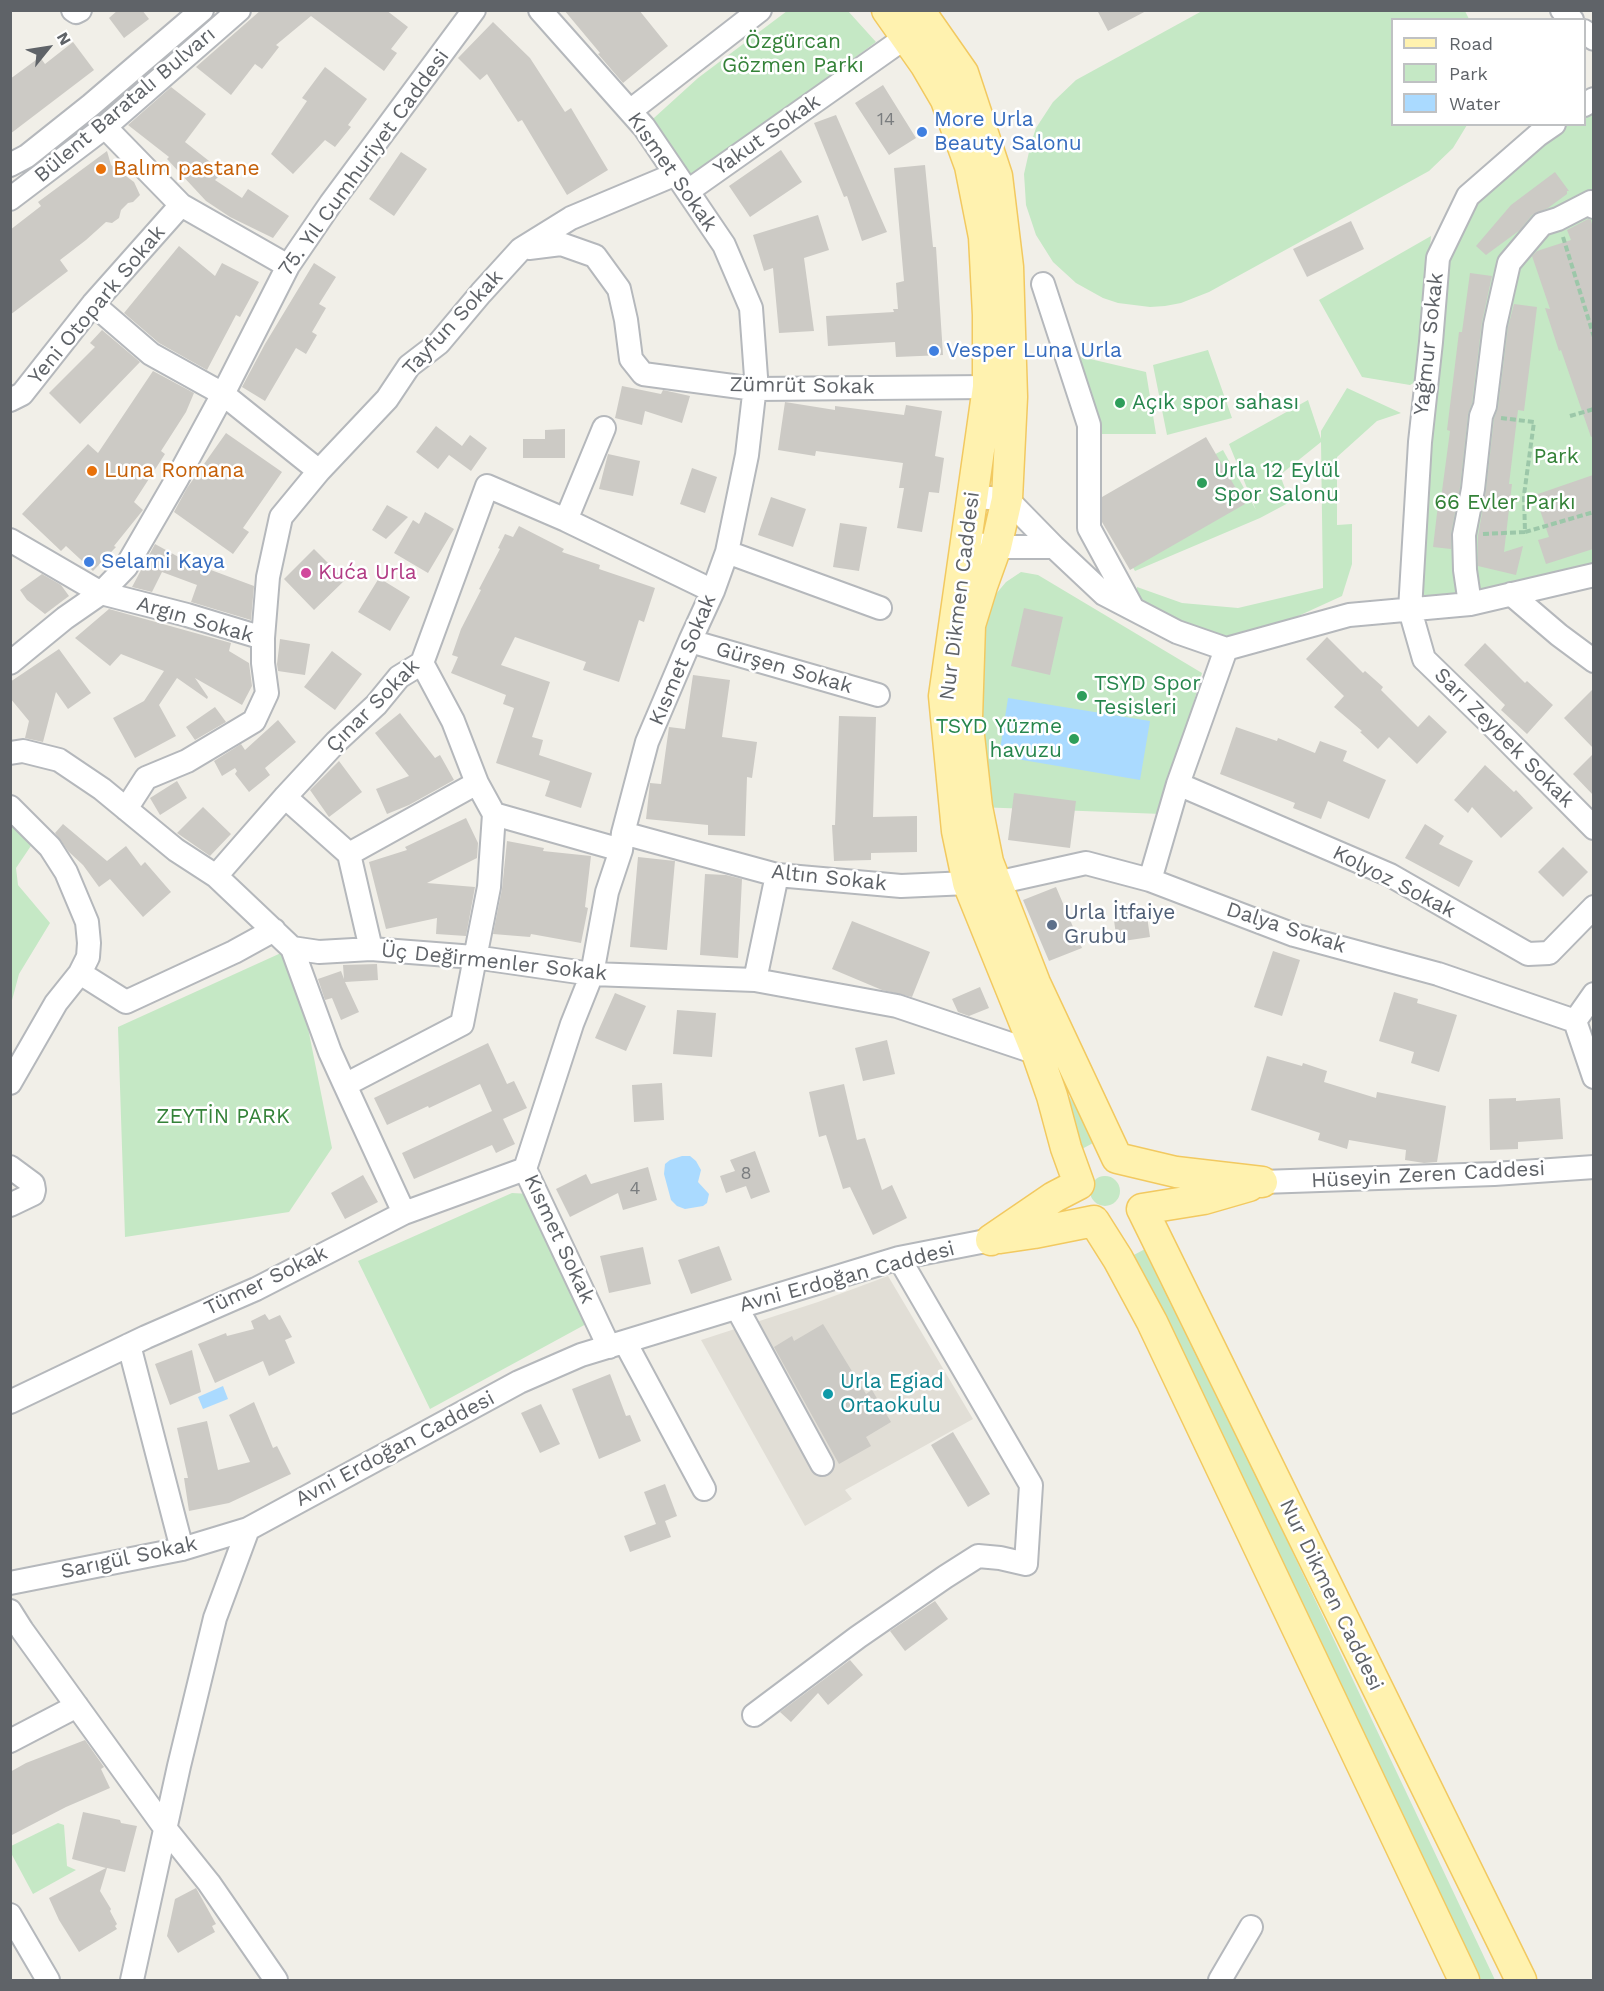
<!DOCTYPE html>
<meta charset="utf-8">
<style>
body{margin:0}
#map{position:relative;width:1604px;height:1991px;overflow:hidden;background:#f1efe8;font-family:"Work Sans",sans-serif}
canvas{display:block}
.frame{position:absolute;inset:0;border:12px solid #5f6368;pointer-events:none}
.legend{position:absolute;left:1391px;top:18px;width:195px;height:108px;box-sizing:border-box;background:#fff;border:2px solid #bfc1c3;margin:0;padding:8px 10px;list-style:none;font-size:18px;color:#5f6368}
.legend li{display:flex;align-items:center;gap:12px;height:30px}
.legend b{width:30px;border:2px solid #bfc1c3}
.north{position:absolute;left:18px;top:18px;width:60px;height:60px;-webkit-text-stroke:4px #fff;paint-order:stroke;rotate:60deg;font-size:16px;font-weight:700;line-height:24px;text-align:center;color:#5f6368}
.north::after{content:'';display:block;margin:auto;width:21px;height:27px;background:#5f6368;clip-path:polygon(50% 0,100% 100%,50% 72%,0 100%)}
</style>
<div id="map">
<canvas width="1604" height="1991"></canvas>
<div class="frame"></div>
<ul class="legend">
<li><b style="height:8px;background:#fff2af"></b>Road</li>
<li><b style="height:16px;background:#c5e8c5"></b>Park</li>
<li><b style="height:16px;background:#aadaff"></b>Water</li>
</ul>
<div class="north">N</div>
</div>
<script>
const context = document.querySelector('canvas').getContext('2d');
context.lineJoin = 'round';
function paint(path, color) { context.fillStyle = color; context.fill(path, 'evenodd'); }
const poly = rows => new Path2D(rows.map(r => 'M' + r).join(''));
function trace(path, color, width, dash) { context.strokeStyle = color; context.lineWidth = width; context.lineCap = dash ? 'butt' : 'round'; context.setLineDash(dash || []); context.stroke(path); }
function label(font, color, halo, rows, align = 'center') {
  context.font = font + ' "Work Sans",sans-serif'; context.lineWidth = 5; context.setLineDash([]); context.textBaseline = 'middle'; context.strokeStyle = halo; context.fillStyle = color; for (const [text, x, y, turn = 0] of rows) {
    context.save(); context.translate(x, y); context.rotate((+turn || 0) * Math.PI / 180); context.textAlign = isNaN(turn) ? turn : align; if (halo) context.strokeText(text, 0, 0); context.fillText(text, 0, 0); context.restore();
  }
}
paint(poly([
 [888,1276,973,1419,845,1490,852,1499,805,1526,701,1340,818,1302]
]), '#e1ded6');
paint(poly([
 [787,11,848,11,876,42,736,146,688,191,644,127,698,78],
 [1202,11,1465,11,1469,19,1392,20,1392,124,1467,125,1453,148,1429,171,1209,292,1181,303,1165,306,1150,307,1118,303,1103,298,1076,283,1053,262,1036,235,1026,205,1025,189,1024,174,1031,143,1036,128,1053,102,1076,80],
 [1593,99,1593,575,1410,610,1438,258,1468,196,1554,125,1584,124,1585,105],
 [1431,236,1419,380,1410,385,1362,377,1319,300],
 [1208,350,1232,418,1167,435,1153,365],
 [1073,355,1146,372,1156,434,1098,434],
 [1347,388,1401,413,1377,421,1337,457,1337,525,1352,524,1352,564,1342,596,1226,649,1133,610,1137,587,1182,603,1238,608,1323,588,1321,442,1280,475,1290,502,1260,518,1135,571,1101,515,1223,450,1256,510,1229,444,1308,400,1321,439,1321,431],
 [1021,572,1038,575,1202,673,1162,814,977,807,970,625,1006,582],
 [11,803,43,828,16,868,18,885,50,923,19,974,11,1004],
 [292,948,332,1148,289,1212,125,1237,118,1027],
 [1059,1080,1097,1141,1078,1151],
 '1090 1191a15 15 0 1 1 30 0a15 15 0 1 1-30 0Z',
 [512,1193,530,1194,588,1323,430,1409,358,1261],
 [1147,1248,1257,1477,1495,1980,1480,1980,1379,1778,1130,1257],
 [58,1823,64,1825,67,1866,76,1870,33,1894,11,1853,11,1846]
]), '#c5e8c5');
paint(poly([
 [1008,698,1150,721,1140,780,999,756],
 [682,1156,690,1156,696,1161,701,1170,698,1182,709,1194,707,1203,703,1206,685,1209,677,1206,671,1200,664,1174,665,1164,670,1160],
 [223,1386,228,1399,203,1409,198,1397]
]), '#aadaff');
paint(poly([
 [118,10,142,10,149,19,124,38,109,18],
 [261,10,386,10,408,27,391,49,397,53,384,71,311,16,276,45,279,47,262,69,255,64,231,95,196,67],
 [564,10,639,10,668,46,623,83,598,54,600,53],
 [1097,10,1148,10,1108,31],
 [493,22,530,58,565,112,571,108,608,170,567,195,522,120,518,122,487,74,480,80,458,58],
 [73,42,94,70,10,134,10,79,40,57,45,64],
 [325,67,367,99,348,125,351,127,335,147,325,140,293,174,271,154,307,101,302,98],
 [883,85,916,138,889,155,855,103],
 [171,87,206,114,185,142,223,172,215,180,242,198,248,189,289,216,273,238,230,217,206,201,167,159,169,157,128,125],
 [836,115,887,232,862,241,847,196,844,197,814,123],
 [781,150,802,182,750,217,729,186],
 [107,151,111,165,134,182,140,195,133,202,128,203,121,210,119,218,112,223,106,222,86,240,60,260,68,271,10,315,10,230,41,206,38,202],
 [401,152,427,169,394,216,369,199],
 [925,165,933,247,936,247,943,355,896,357,895,342,828,346,826,316,894,312,893,309,898,309,896,283,904,281,894,168],
 [1555,172,1569,191,1567,191,1567,194,1548,208,1532,215,1520,230,1486,255,1476,246,1511,205],
 [818,215,829,250,804,258,814,331,779,333,773,268,764,271,753,235],
 [1588,219,1591,220,1593,228,1593,436,1591,437,1561,350,1559,351,1545,308,1550,309,1532,256,1537,251,1571,240,1567,230],
 [1351,221,1364,249,1307,277,1293,249],
 [179,246,215,276,222,263,259,282,240,317,236,315,207,370,159,343,124,313],
 [314,263,336,277,319,304,326,308,312,332,317,335,306,354,296,348,265,401,242,387,265,344],
 [1470,273,1492,276,1482,322,1472,403,1468,414,1460,487,1451,533,1451,549,1433,547,1438,505,1440,506,1450,431,1447,430,1459,332,1462,332],
 [1514,304,1537,307,1524,411,1518,410,1509,484,1512,484,1504,552,1523,546,1516,575,1478,566,1478,536,1486,490,1494,419,1498,408,1508,327],
 [102,330,140,362,80,424,49,393,95,347,90,343],
 [153,371,194,393,186,412,161,451,165,454,134,502,143,510,114,546,116,547,93,571,66,546,61,551,22,514,88,444,98,453],
 [622,386,661,394,663,390,690,396,682,423,645,411,642,425,615,418],
 [785,402,835,410,835,406,904,415,906,405,942,411,935,456,944,458,939,493,929,492,922,532,897,528,904,488,899,488,903,463,816,451,815,456,778,450],
 [436,426,462,446,470,435,487,448,471,471,449,455,438,469,416,452],
 [565,429,565,458,523,458,523,439,545,439,545,430],
 [226,433,282,472,243,528,249,532,233,554,174,512,187,488],
 [1206,437,1245,504,1130,570,1102,522,1102,497],
 [608,454,640,461,633,496,599,489],
 [692,468,717,477,705,513,680,504],
 [1593,475,1593,549,1546,564,1538,540,1549,537,1535,495],
 [771,497,806,509,793,547,758,535],
 [387,505,408,517,386,539,372,530],
 [425,512,454,529,428,573,394,553,413,520,419,524],
 [840,523,867,527,859,571,833,567],
 [519,526,564,549,562,552,600,565,599,569,655,588,644,622,639,620,619,682,583,670,586,662,515,637,501,665,550,682,532,737,543,740,539,755,592,773,581,808,545,796,550,781,496,763,514,708,503,704,506,695,451,673,458,657,452,655,461,629,481,590,479,589,500,549,498,548,505,534,513,537],
 [155,544,184,560,254,586,251,620,191,602,197,585,162,572,152,592,132,587],
 [314,549,345,580,314,610,284,579],
 [42,574,61,585,69,596,45,614,27,600,20,590],
 [379,578,410,597,390,631,358,612],
 [1024,608,1063,617,1050,675,1011,666],
 [109,609,231,643,229,651,249,663,252,686,242,705,195,678,208,697,207,699,177,678,159,705,176,736,135,758,113,718,144,701,164,671,121,654,110,666,75,638],
 [1327,637,1363,673,1365,671,1383,687,1381,690,1418,727,1429,715,1447,732,1417,764,1389,737,1378,749,1360,732,1362,731,1334,707,1344,696,1306,659],
 [280,639,310,644,305,675,278,671,277,664],
 [1485,643,1525,683,1527,681,1553,705,1527,734,1501,710,1505,705,1464,665],
 [59,649,91,693,68,709,56,692,43,742,25,738,29,721,10,698,10,682],
 [332,651,362,674,335,710,304,687],
 [693,675,730,680,722,737,757,742,752,778,747,777,745,836,708,835,708,825,646,819,650,783,661,784,669,727,685,729],
 [1593,689,1593,748,1564,718],
 [215,707,226,722,195,740,186,727],
 [400,713,435,758,440,755,454,780,409,805,387,814,376,789,409,776,375,733],
 [839,716,876,717,873,817,917,816,917,852,871,853,871,860,834,861,832,825,835,825],
 [278,720,296,742,265,768,270,775,249,792,235,774,237,771,235,768,222,776,214,761,241,744,245,750],
 [1236,727,1277,741,1278,738,1315,753,1320,741,1347,751,1343,761,1386,780,1369,819,1328,801,1321,819,1293,808,1295,803,1220,774],
 [1593,754,1593,795,1573,774],
 [339,761,362,792,329,817,310,790],
 [1485,765,1514,792,1516,790,1533,808,1501,838,1472,807,1468,813,1454,800],
 [177,781,187,798,160,815,150,798],
 [1014,793,1076,801,1070,848,1008,840],
 [203,807,231,834,210,856,177,833],
 [466,818,478,843,477,858,427,883,475,887,466,936,436,934,437,918,386,929,369,862,407,850,405,847],
 [63,824,107,861,126,846,141,866,145,862,171,892,143,917,110,879,99,887,83,865,69,852,55,833],
 [1425,824,1444,836,1439,844,1473,861,1459,887,1405,858],
 [507,841,544,848,543,851,591,856,585,907,588,908,581,943,531,934,530,937,493,934,502,889],
 [1563,847,1588,872,1563,897,1538,872],
 [638,857,675,861,667,950,630,947],
 [705,874,726,875,742,879,738,958,700,955],
 [1056,887,1082,948,1049,961,1023,900],
 [1146,909,1150,937,1117,942,1113,913],
 [852,921,930,952,912,997,882,990,832,969],
 [1273,951,1300,960,1282,1016,1254,1007],
 [377,964,378,980,345,982,359,1012,341,1020,332,998,325,1000,318,979,341,971,344,979,343,965],
 [980,987,989,1008,969,1016,958,1012,952,999],
 [1394,992,1418,999,1417,1003,1457,1015,1439,1072,1411,1063,1414,1052,1379,1041],
 [615,993,646,1006,626,1051,595,1038],
 [677,1010,716,1013,712,1057,673,1054],
 [887,1040,895,1074,863,1081,855,1048],
 [488,1043,507,1084,514,1081,527,1108,503,1119,515,1144,496,1153,492,1145,414,1179,402,1153,492,1111,480,1084,429,1108,428,1106,387,1125,374,1098],
 [1267,1056,1302,1066,1303,1063,1327,1071,1324,1082,1376,1098,1377,1092,1446,1106,1437,1162,1424,1163,1405,1160,1406,1150,1349,1140,1347,1149,1318,1140,1320,1133,1251,1110],
 [662,1083,664,1120,634,1122,632,1085],
 [844,1084,857,1140,865,1138,882,1190,892,1185,907,1218,873,1235,850,1187,843,1189,826,1135,819,1137,809,1092],
 [1516,1098,1516,1101,1560,1098,1563,1139,1518,1142,1518,1149,1490,1150,1489,1099],
 [755,1151,770,1192,751,1199,746,1186,726,1193,720,1176,735,1171,730,1160],
 [648,1167,657,1200,623,1210,618,1193,570,1217,556,1189,586,1174,591,1184],
 [363,1175,378,1202,345,1219,331,1193],
 [719,1246,732,1280,691,1294,678,1260],
 [643,1247,651,1284,609,1293,600,1256],
 [265,1314,269,1320,280,1315,292,1337,285,1340,295,1363,269,1376,263,1361,215,1383,198,1344,226,1333,227,1336,254,1329,251,1321],
 [823,1324,866,1394,872,1390,891,1422,866,1437,871,1446,839,1464,774,1347,792,1336,794,1341],
 [192,1350,201,1392,170,1405,155,1364],
 [610,1374,626,1416,630,1415,641,1441,599,1459,572,1389],
 [254,1402,273,1448,277,1446,291,1474,229,1503,189,1511,184,1478,188,1478,177,1428,207,1421,218,1470,250,1462,229,1415],
 [541,1404,560,1444,540,1453,521,1413],
 [953,1432,990,1494,968,1507,931,1445],
 [665,1484,677,1516,665,1521,671,1537,630,1552,624,1536,656,1524,644,1492],
 [935,1601,948,1619,905,1651,890,1631],
 [850,1660,863,1675,828,1705,818,1693,791,1722,780,1712],
 [85,1740,104,1767,101,1769,110,1788,66,1807,10,1836,10,1772,26,1763],
 [83,1812,120,1820,121,1823,137,1826,125,1872,107,1868,100,1891,111,1909,110,1911,117,1924,115,1926,117,1929,79,1952,59,1920,49,1898,106,1868,72,1859],
 [196,1888,216,1924,212,1926,215,1932,178,1953,167,1936,175,1899]
]), '#cccac5');
const minor = poly([
 [73,10,76,12,80,10],
 [540,10,644,127,724,245,751,308,756,377,747,455,727,552,713,591,690,641,647,742,623,833,621,850,607,892,592,974,572,1024,525,1169,609,1347],
 [1562,10,1572,20],
 [1584,31,1594,39],
 [1584,105,1594,99],
 [630,111,760,10],
 [1554,124,1538,135,1468,196,1438,258,1431,342,1420,442,1410,610,1424,659,1493,726,1594,828],
 [105,127,181,205,288,266],
 [10,165,27,156,91,105,202,10],
 [688,191,906,37],
 [10,199,105,127,239,10],
 [529,248,561,244,595,256,619,289,626,320,631,359,643,374,755,389,988,387],
 [1043,284,1089,425,1089,528,1133,609],
 [93,304,151,354,223,394,319,471],
 [10,400,22,394,93,304,181,205],
 [972,497,1007,499,1054,547,1104,594,1177,632,1226,649,1349,615,1470,604,1594,575],
 [566,520,604,428],
 [10,540,101,593,187,615,263,638,263,663,267,693,254,721,187,761,146,778,126,809],
 [966,542,996,547,1054,547],
 [727,552,880,608],
 [1511,594,1559,635,1594,661],
 [1470,604,1465,570,1464,535,1473,489,1481,416,1485,406,1495,325,1509,263,1542,224,1558,219,1591,202,1594,207],
 [263,638,268,577,281,517,319,471,387,399,409,366,439,343,481,293,521,249,571,218,676,174],
 [690,641,878,695],
 [10,663,65,618,101,593,126,567,177,479,223,394,288,266,331,203,474,10],
 [422,663,453,721,477,783,494,814],
 [10,753,23,751,59,760,102,789,176,850,216,876,292,948,319,952,371,949,474,957,592,974,755,980,897,1006,1037,1053],
 [1178,784,1390,875,1528,954,1549,953,1594,907],
 [285,797,349,854,371,949],
 [10,807,50,847,66,872,87,922,89,943,88,957,80,973,56,1003,10,1083],
 [494,814,621,850],
 [623,833,777,875,901,886,968,883],
 [349,854,477,783],
 [216,876,285,797,336,742,376,705,399,677,422,663,487,486,566,520,713,591],
 [1150,880,1178,784,1226,649],
 [996,883,1086,863,1150,880,1294,935,1438,974,1575,1021],
 [292,948,330,1052,345,1085],
 [80,973,126,1002,234,952,274,930],
 [755,980,777,875],
 [1594,994,1575,1021,1594,1077],
 [10,1167,33,1184,34,1190,33,1194,10,1205],
 [1262,1182,1494,1174,1594,1167],
 [404,1213,345,1085,462,1024,489,887,494,814],
 [737,1308,822,1464],
 [625,1342,704,1489],
 [129,1345,182,1549],
 [10,1402,146,1337,256,1289,404,1213,525,1169],
 [10,1583,182,1549,248,1529],
 [10,1611,22,1630,165,1828,209,1883,276,1980],
 [754,1715,858,1637,945,1577,978,1556,1000,1558,1026,1564,1031,1485,899,1258],
 [10,1741,77,1706],
 [10,1915,48,1980],
 [132,1980,179,1766,215,1618,248,1529,519,1382,581,1355,899,1258,991,1240],
 [1220,1980,1251,1927]
]);
const major = poly([
 [887,10,925,64,946,100,970,166,984,237,988,315,988,387,944,696,957,831,968,883,1037,1053,1052,1096,1066,1148,1079,1184,1054,1197,991,1240],
 [919,10,963,73,997,176,1008,267,1012,397,1007,499,996,547,982,586,970,625,967,718,977,807,988,862,1035,983,1117,1158,1176,1172,1262,1182],
 [1249,1186,1204,1199,1142,1209,1521,1980],
 [1000,1238,1034,1233,1094,1221,1118,1259,1152,1322,1464,1980]
]);
trace(minor, '#b5b8bc', 26);
trace(major, '#f2c960', 33);
trace(poly([
 [1563,237,1594,337],
 [1570,416,1594,409],
 [1501,418,1534,422,1524,495,1525,532,1594,512],
 [1483,534,1525,532]
]), '#9cc7a9', 4, [6, 3]);
trace(minor, '#fff', 22);
trace(major, '#fff2af', 30);
for (const [x, y, r, color] of [
 [922,132,6,"#3f7fe0"],
 [101,169,6,"#e8710a"],
 [934,351,6,"#3f7fe0"],
 [1120,403,6,"#2e9e5b"],
 [92,471,6,"#e8710a"],
 [1202,483,6,"#2e9e5b"],
 [89,562,6,"#3f7fe0"],
 [306,573,6,"#d1479c"],
 [1082,696,6,"#2e9e5b"],
 [1074,739,6,"#2e9e5b"],
 [1052,925,6,"#5c6f8a"],
 [828,1394,6,"#0f9aa8"]
]) { const dot = new Path2D(); dot.arc(x, y, r, 0, 2 * Math.PI); context.fillStyle = color; context.fill(dot); trace(dot, '#fff', 2); }
label('18px', '#7a7d7f', null, [
 ["14",886,120],
 ["8",746,1174],
 ["4",635,1189]
]);
label('21px', '#348238', '#fff', [
 ["Özgürcan",793,42],
 ["Gözmen Parkı",793,66],
 ["Park",1556,457],
 ["66 Evler Parkı",1505,503],
 ["ZEYTİN PARK",223,1117]
]);
label('21px', '#5f6368', '#fff', [
 ["Bülent Baratalı Bulvarı",125,105,-40],
 ["Yakut Sokak",767,135,-35],
 ["75. Yıl Cumhuriyet Caddesi",364,163,-54],
 ["Kısmet Sokak",672,172,55],
 ["Yeni Otopark Sokak",97,305,-50],
 ["Tayfun Sokak",453,323,-47],
 ["Yağmur Sokak",1429,344,-84],
 ["Zümrüt Sokak",802,386,1],
 ["Nur Dikmen Caddesi",960,596,-83],
 ["Argın Sokak",195,620,16],
 ["Kısmet Sokak",683,660,-67],
 ["Gürşen Sokak",784,668,16],
 ["Çınar Sokak",373,706,-45],
 ["Sarı Zeybek Sokak",1504,738,45],
 ["Altın Sokak",829,878,6],
 ["Kolyoz Sokak",1394,882,27],
 ["Dalya Sokak",1286,928,18],
 ["Üç Değirmenler Sokak",494,962,6],
 ["Hüseyin Zeren Caddesi",1428,1175,-3],
 ["Kısmet Sokak",559,1239,65],
 ["Avni Erdoğan Caddesi",847,1277,-15],
 ["Tümer Sokak",266,1281,-26],
 ["Avni Erdoğan Caddesi",395,1449,-28],
 ["Sarıgül Sokak",129,1558,-12],
 ["Nur Dikmen Caddesi",1331,1595,64]
]);
label('21px', '#366cbe', '#fff', [
 ["More Urla",934,120],
 ["Beauty Salonu",934,144],
 ["Vesper Luna Urla",946,351],
 ["Selami Kaya",101,562]
], 'left');
label('21px', '#c56008', '#fff', [
 ["Balım pastane",113,169],
 ["Luna Romana",104,471]
], 'left');
label('21px', '#27864d', '#fff', [
 ["Açık spor sahası",1132,403],
 ["Urla 12 Eylül",1214,471],
 ["Spor Salonu",1214,495],
 ["TSYD Spor",1094,684],
 ["Tesisleri",1094,708],
 ["TSYD Yüzme",1062,727,"right"],
 ["havuzu",1062,751,"right"]
], 'left');
label('21px', '#b23c85', '#fff', [
 ["Kuća Urla",318,573]
], 'left');
label('21px', '#4e5e75', '#fff', [
 ["Urla İtfaiye",1064,913],
 ["Grubu",1064,937]
], 'left');
label('21px', '#0d838f', '#fff', [
 ["Urla Egiad",840,1382],
 ["Ortaokulu",840,1406]
], 'left');
</script>
